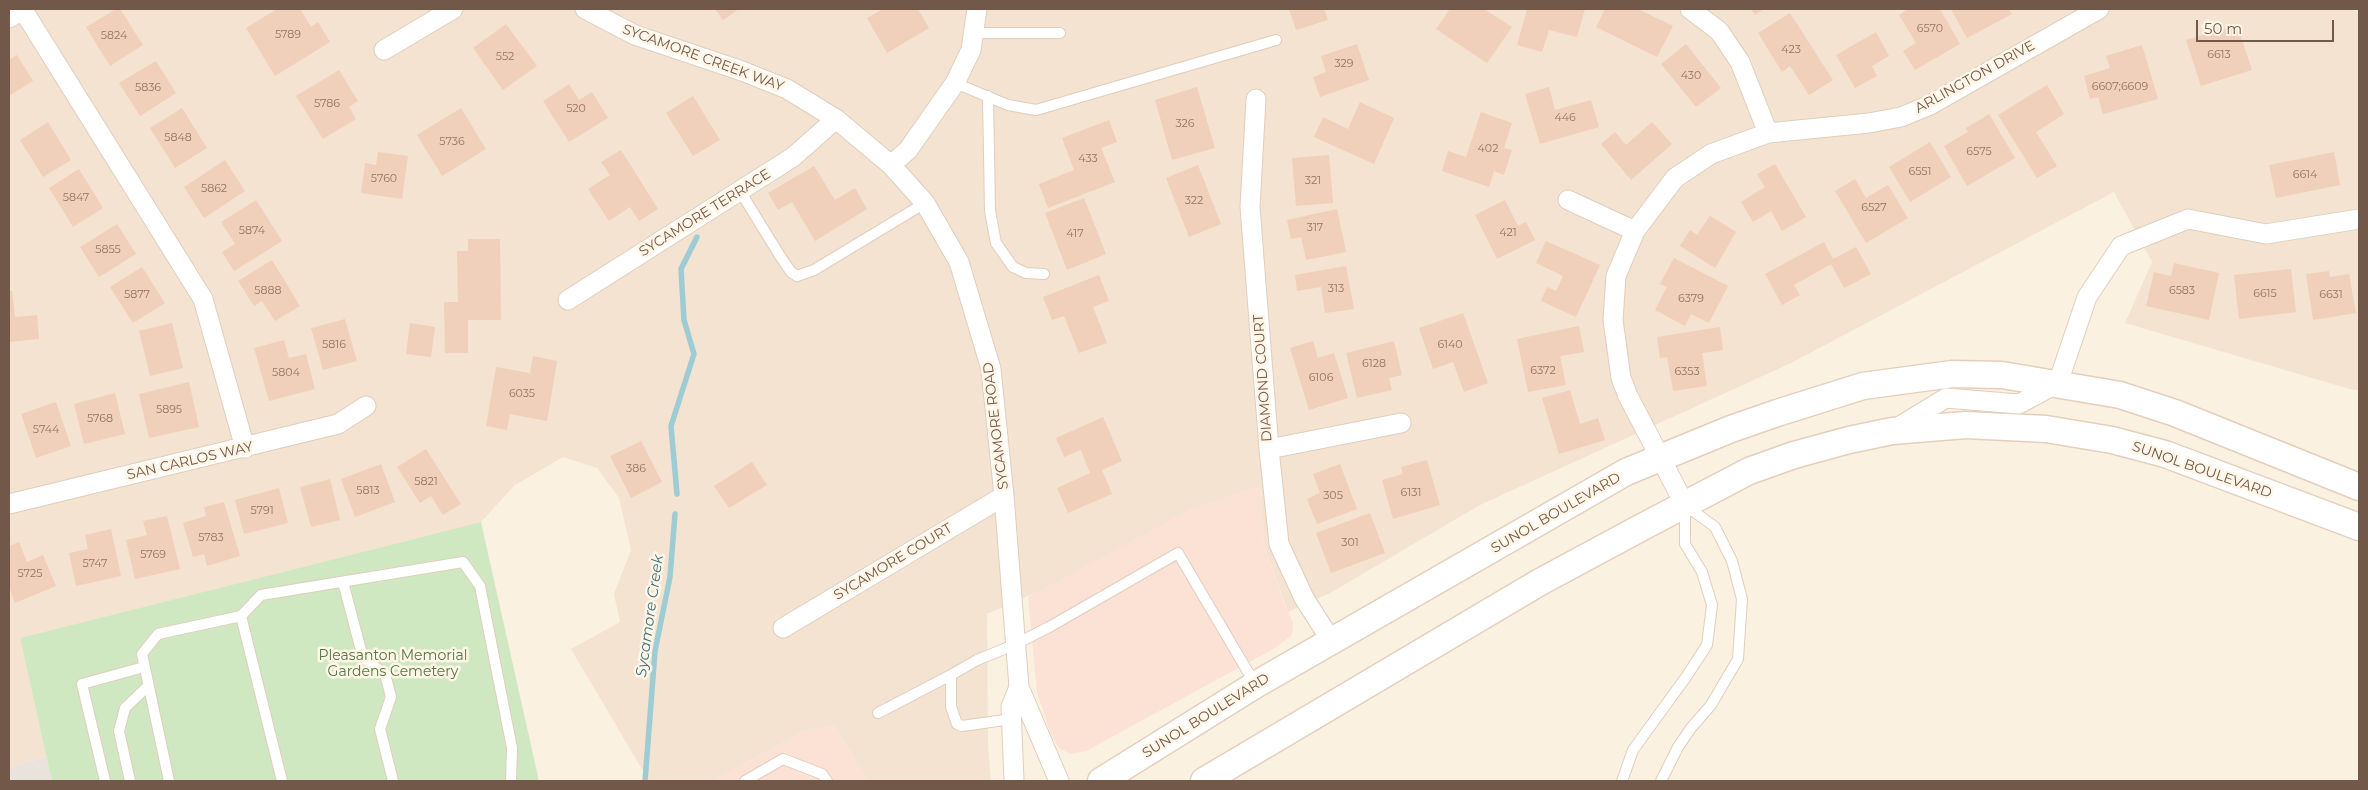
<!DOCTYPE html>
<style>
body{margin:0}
#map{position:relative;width:2368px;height:790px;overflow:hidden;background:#fbf1e1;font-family:Montserrat,sans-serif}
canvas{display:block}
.frame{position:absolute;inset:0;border:10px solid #725849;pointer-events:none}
.scale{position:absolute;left:2196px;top:20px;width:138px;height:22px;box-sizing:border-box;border:2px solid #725849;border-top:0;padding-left:6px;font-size:15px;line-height:18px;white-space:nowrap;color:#725849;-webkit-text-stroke:4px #fff6e7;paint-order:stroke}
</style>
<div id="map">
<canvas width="2368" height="790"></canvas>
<div class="frame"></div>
<div class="scale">50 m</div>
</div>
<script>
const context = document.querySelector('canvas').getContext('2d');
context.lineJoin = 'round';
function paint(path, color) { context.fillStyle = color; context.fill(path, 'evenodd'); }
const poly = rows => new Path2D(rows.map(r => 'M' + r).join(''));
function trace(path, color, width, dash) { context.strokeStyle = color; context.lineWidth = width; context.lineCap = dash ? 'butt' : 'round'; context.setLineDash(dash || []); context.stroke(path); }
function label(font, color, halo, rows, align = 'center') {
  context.font = font + ' Montserrat,sans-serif'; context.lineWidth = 5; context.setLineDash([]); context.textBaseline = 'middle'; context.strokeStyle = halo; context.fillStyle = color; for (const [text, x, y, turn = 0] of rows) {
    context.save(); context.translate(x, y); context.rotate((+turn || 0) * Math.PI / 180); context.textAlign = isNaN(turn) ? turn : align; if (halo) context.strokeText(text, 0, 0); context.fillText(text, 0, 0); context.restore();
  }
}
paint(poly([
 [9,9,2359,9,2359,390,2353,390,2125,323,2152,262,2114,192,1791,363,1480,505,1330,593,1288,612,1264,545,1260,486,1190,510,1046,588,987,614,988,746,991,781,868,781,835,726,806,730,712,781,649,781,571,649,620,622,614,594,631,550,619,498,597,468,563,457,515,485,481,522,20,638,47,757,9,767]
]), '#f3e3d0');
paint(poly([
 [1260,486,1264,545,1284,603,1293,623,1292,635,1275,648,1086,751,1071,754,1059,748,1050,732,1037,692,1028,597,1190,510],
 [835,726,868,781,712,781,806,730]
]), '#fce1d5');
paint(poly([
 [47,757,52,781,9,781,9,767]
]), '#eae3dd');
paint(poly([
 [481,522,539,781,52,781,20,638]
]), '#d0e8c1');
trace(poly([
 [677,494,671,426,694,354,684,320,681,269,697,237],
 [645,781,655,651,670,577,675,514]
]), '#9dccd5', 5.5);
paint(poly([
 [116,9,120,9,143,45,110,66,86,27],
 [277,9,300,9,311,27,318,22,330,42,275,76,246,28],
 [715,9,739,9,723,20],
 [883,9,918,9,929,28,887,53,867,18],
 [1289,9,1324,9,1328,20,1296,30],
 [1450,9,1484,9,1512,27,1487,63,1436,29],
 [1527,9,1585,9,1577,37,1549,30,1542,52,1517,45],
 [1605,9,1638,9,1673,26,1657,57,1596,27],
 [1751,9,1764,9,1755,15],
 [1908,9,1940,9,1960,44,1915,70,1903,51,1916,43,1899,15],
 [1951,9,2009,9,2012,14,1967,38],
 [1790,13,1833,80,1809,95,1790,66,1782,72,1758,33],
 [506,24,537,66,503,90,473,48],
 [2237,25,2252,70,2201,86,2186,40],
 [1876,32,1889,56,1872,66,1877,76,1855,88,1836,55],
 [1357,44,1369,80,1320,97,1313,77,1326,72,1321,56],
 [1686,44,1721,88,1696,107,1661,64],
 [2142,45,2158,99,2103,114,2098,97,2090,99,2084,76,2110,68,2106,56],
 [17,55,33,81,9,96,9,60],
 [156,61,176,93,140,116,119,83],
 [339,70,358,101,349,107,356,119,323,139,296,96],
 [569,84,579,100,592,92,608,118,569,142,543,101],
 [2047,85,2064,114,2036,132,2057,166,2037,178,1998,115],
 [1197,87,1215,148,1172,160,1155,100],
 [1549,87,1555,110,1591,100,1599,127,1540,144,1525,94],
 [693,96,720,140,693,156,666,113],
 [1360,102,1394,118,1374,164,1314,137,1323,117,1348,129],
 [182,108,207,148,175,168,150,128],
 [461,108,486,149,442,176,417,135],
 [1481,112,1512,123,1504,148,1512,150,1504,175,1494,171,1489,187,1442,171,1448,151,1466,157],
 [1989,114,2015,158,1967,186,1944,146,1968,132,1966,128],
 [1109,120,1117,142,1101,148,1115,182,1048,208,1039,184,1074,170,1062,138],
 [48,122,71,160,43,177,20,140],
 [1652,122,1672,144,1631,180,1601,144,1615,132,1626,145],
 [1930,142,1951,177,1910,202,1889,167],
 [621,150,658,209,639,221,630,207,609,221,588,189,610,175,601,162],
 [378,152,408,156,402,199,361,193,365,163,376,165],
 [2334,152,2340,185,2276,198,2269,165],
 [1329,155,1333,203,1296,206,1292,158],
 [225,160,245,191,204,218,184,187],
 [1775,164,1806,217,1782,231,1771,211,1753,222,1741,202,1765,187,1757,174],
 [1198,165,1221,224,1189,237,1166,178],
 [814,166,835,200,855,188,867,209,815,241,792,202,778,210,768,193],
 [79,169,103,208,73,227,49,188],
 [1855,179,1866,198,1888,185,1908,218,1866,243,1835,191],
 [1084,198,1106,254,1067,270,1045,213],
 [256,200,282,241,234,271,222,252,235,244,221,222],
 [1505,200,1518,226,1526,222,1535,240,1497,259,1475,215],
 [1337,209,1346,252,1306,260,1301,237,1291,239,1287,220],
 [1710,216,1736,232,1715,268,1680,246,1690,230,1697,235],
 [117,224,136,254,99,277,80,247],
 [468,239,500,239,501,320,468,320,468,353,445,353,444,302,458,302,457,251,468,251],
 [1546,241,1600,265,1576,317,1541,301,1547,287,1556,291,1563,276,1536,263],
 [1824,242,1833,259,1856,247,1871,274,1844,288,1831,264,1794,285,1800,295,1782,305,1765,274],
 [1674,258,1728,286,1709,323,1691,314,1685,326,1655,310,1667,287,1660,284],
 [272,260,300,306,275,321,262,301,254,306,238,281],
 [2174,263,2219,273,2209,320,2146,306,2154,272,2171,276],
 [1346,266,1354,309,1325,313,1321,287,1297,291,1295,275],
 [142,267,165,303,133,323,110,287],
 [2291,269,2296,312,2239,319,2234,275],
 [2329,271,2330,277,2349,274,2356,313,2313,320,2306,274],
 [1099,275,1109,301,1093,307,1107,343,1079,353,1064,316,1052,320,1043,297],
 [9,291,12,291,15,317,37,315,39,339,9,342],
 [1463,313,1488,383,1464,392,1453,362,1433,369,1419,328],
 [345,319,357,361,323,370,311,328],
 [172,323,183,368,150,376,139,331],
 [410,323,435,327,431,357,406,354],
 [1579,326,1584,352,1560,356,1566,385,1528,392,1517,339],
 [1720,327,1723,350,1702,353,1707,386,1673,391,1667,357,1660,358,1657,337],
 [284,340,289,358,306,354,315,389,269,401,254,348],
 [1313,341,1318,358,1334,353,1348,398,1309,410,1290,348],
 [1394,341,1402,375,1389,378,1392,390,1357,398,1346,353],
 [533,356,557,361,547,421,510,414,507,430,486,426,496,367,530,373],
 [189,382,199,427,149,438,139,394],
 [1570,390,1580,424,1598,418,1605,440,1559,454,1542,398],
 [115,393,125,434,84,444,74,404],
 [56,402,71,446,36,458,21,414],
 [1103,417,1122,461,1102,470,1112,494,1068,513,1057,488,1090,473,1081,450,1064,457,1056,438],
 [641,441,662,482,631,498,610,456],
 [426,449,461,504,443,515,431,496,420,503,397,467],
 [1427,460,1440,505,1393,519,1382,480,1403,474,1401,467],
 [752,462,767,485,729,508,714,486],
 [381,464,395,502,355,517,341,479],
 [1340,464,1357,509,1317,524,1307,499,1320,493,1313,474],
 [330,479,340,520,311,527,300,487],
 [279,488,288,523,244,534,235,500],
 [224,502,240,556,207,566,204,554,193,557,183,523,206,516,204,507],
 [1370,513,1385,553,1331,573,1316,533],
 [167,516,180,569,135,579,126,540,147,535,143,521],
 [111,529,121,576,76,586,69,553,88,549,85,535],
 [19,542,27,562,43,555,56,586,15,603,9,586,9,546]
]), '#f0d0ba');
const lane = poly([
 [973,33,1060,33],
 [955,83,1008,105,1036,110,1276,40],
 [988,96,990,211,996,243,1013,267,1026,273,1044,274],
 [740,191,780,256,791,272,797,276,814,270,925,203],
 [343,582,363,658,385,674,391,697,380,729,393,781],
 [241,616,261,595,463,562,480,586,512,748,511,781],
 [878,713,951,675],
 [1012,719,962,726,957,724,951,707,951,675,977,660,1014,645,1051,626,1178,553,1255,684],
 [105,781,82,684,144,667],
 [130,781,119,731,125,708,148,686],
 [169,781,142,654,158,634,241,616,282,781],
 [745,781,783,759,822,774,827,781],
 [1622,781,1633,750,1686,677,1707,645,1712,605,1702,572,1685,544,1685,506],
 [1661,781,1678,747,1691,728,1711,705,1738,659,1742,599,1732,561,1715,527,1685,505]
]);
const street = poly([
 [585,9,635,35,742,71,787,89,836,119,891,165,925,203,959,262,991,369,1004,496,1019,687,1059,781],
 [1690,9,1719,31,1740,62,1768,133],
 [9,18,23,10,203,299,245,448],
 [384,50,453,9],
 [1256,99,1250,207,1269,449,1279,544,1304,598,1332,642],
 [891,165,908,150,955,83,971,50,977,9],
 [1568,200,1635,231],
 [568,300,793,157,836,119],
 [1895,429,1946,398,2019,404,2058,383,2087,297,2121,246,2188,219,2266,234,2359,219],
 [1269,449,1401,423],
 [9,504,338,424,366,406],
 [1685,505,1628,396,1621,378,1613,320,1616,276,1635,231,1675,178,1711,154,1768,133,1869,123,1901,117,1930,105,2099,9],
 [783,628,1004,496],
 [1014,781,1011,707,1019,687]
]);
const secondary = poly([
 [1101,781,1255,685,1626,472,1731,429,1777,413,1863,386,1952,374,2002,375,2120,395,2175,413,2359,487],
 [1204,781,1540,582,1646,525,1749,471,1794,455,1849,440,1892,431,1966,425,2046,429,2112,440,2165,454,2359,527]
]);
trace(lane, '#dfcebe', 12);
trace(street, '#dfcebe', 21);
trace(secondary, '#e4cfbc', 29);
trace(lane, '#fff', 10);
trace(street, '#fff', 19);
trace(secondary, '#fff', 26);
label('11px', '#927665', null, [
 ["6570",1930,29],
 ["5789",288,35],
 ["5824",114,36],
 ["423",1791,50],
 ["6613",2219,55],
 ["552",505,57],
 ["329",1344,64],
 ["430",1691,76],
 ["6607;6609",2120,87],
 ["5836",148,88],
 ["5786",327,104],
 ["520",576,109],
 ["446",1565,118],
 ["326",1185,124],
 ["5848",178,138],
 ["5736",452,142],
 ["402",1488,149],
 ["6575",1979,152],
 ["433",1088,159],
 ["6551",1920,172],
 ["6614",2305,175],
 ["5760",384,179],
 ["321",1313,181],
 ["5862",214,189],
 ["5847",76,198],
 ["322",1194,201],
 ["6527",1874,208],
 ["317",1315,228],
 ["5874",252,231],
 ["421",1508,233],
 ["417",1075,234],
 ["5855",108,250],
 ["313",1336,289],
 ["5888",268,291],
 ["6583",2182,291],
 ["6615",2265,294],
 ["5877",137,295],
 ["6631",2331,295],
 ["6379",1691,299],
 ["5816",334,345],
 ["6140",1450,345],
 ["6128",1374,364],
 ["6372",1543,371],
 ["6353",1687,372],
 ["5804",286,373],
 ["6106",1321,378],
 ["6035",522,394],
 ["5895",169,410],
 ["5768",100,419],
 ["5744",46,430],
 ["386",636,469],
 ["5821",426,482],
 ["5813",368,491],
 ["6131",1411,493],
 ["305",1333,496],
 ["5791",262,511],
 ["5783",211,538],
 ["301",1350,543],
 ["5769",153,555],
 ["5747",95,564],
 ["5725",30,574]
]);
label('14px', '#725849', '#fff6e7', [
 ["SYCAMORE CREEK WAY",703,58,20],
 ["ARLINGTON DRIVE",1975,77,-29],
 ["SYCAMORE TERRACE",705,213,-32],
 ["DIAMOND COURT",1263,378,-94],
 ["SYCAMORE ROAD",996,426,-97],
 ["SAN CARLOS WAY",190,461,-13],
 ["SUNOL BOULEVARD",2202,470,19],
 ["SUNOL BOULEVARD",1556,513,-30],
 ["SYCAMORE COURT",893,562,-31],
 ["SUNOL BOULEVARD",1206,716,-32]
]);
label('14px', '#517842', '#fff6e7', [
 ["Pleasanton Memorial",393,656],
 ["Gardens Cemetery",393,672]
]);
label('italic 15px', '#40737e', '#fff6e7', [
 ["Sycamore Creek",650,616,-82]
]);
</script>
